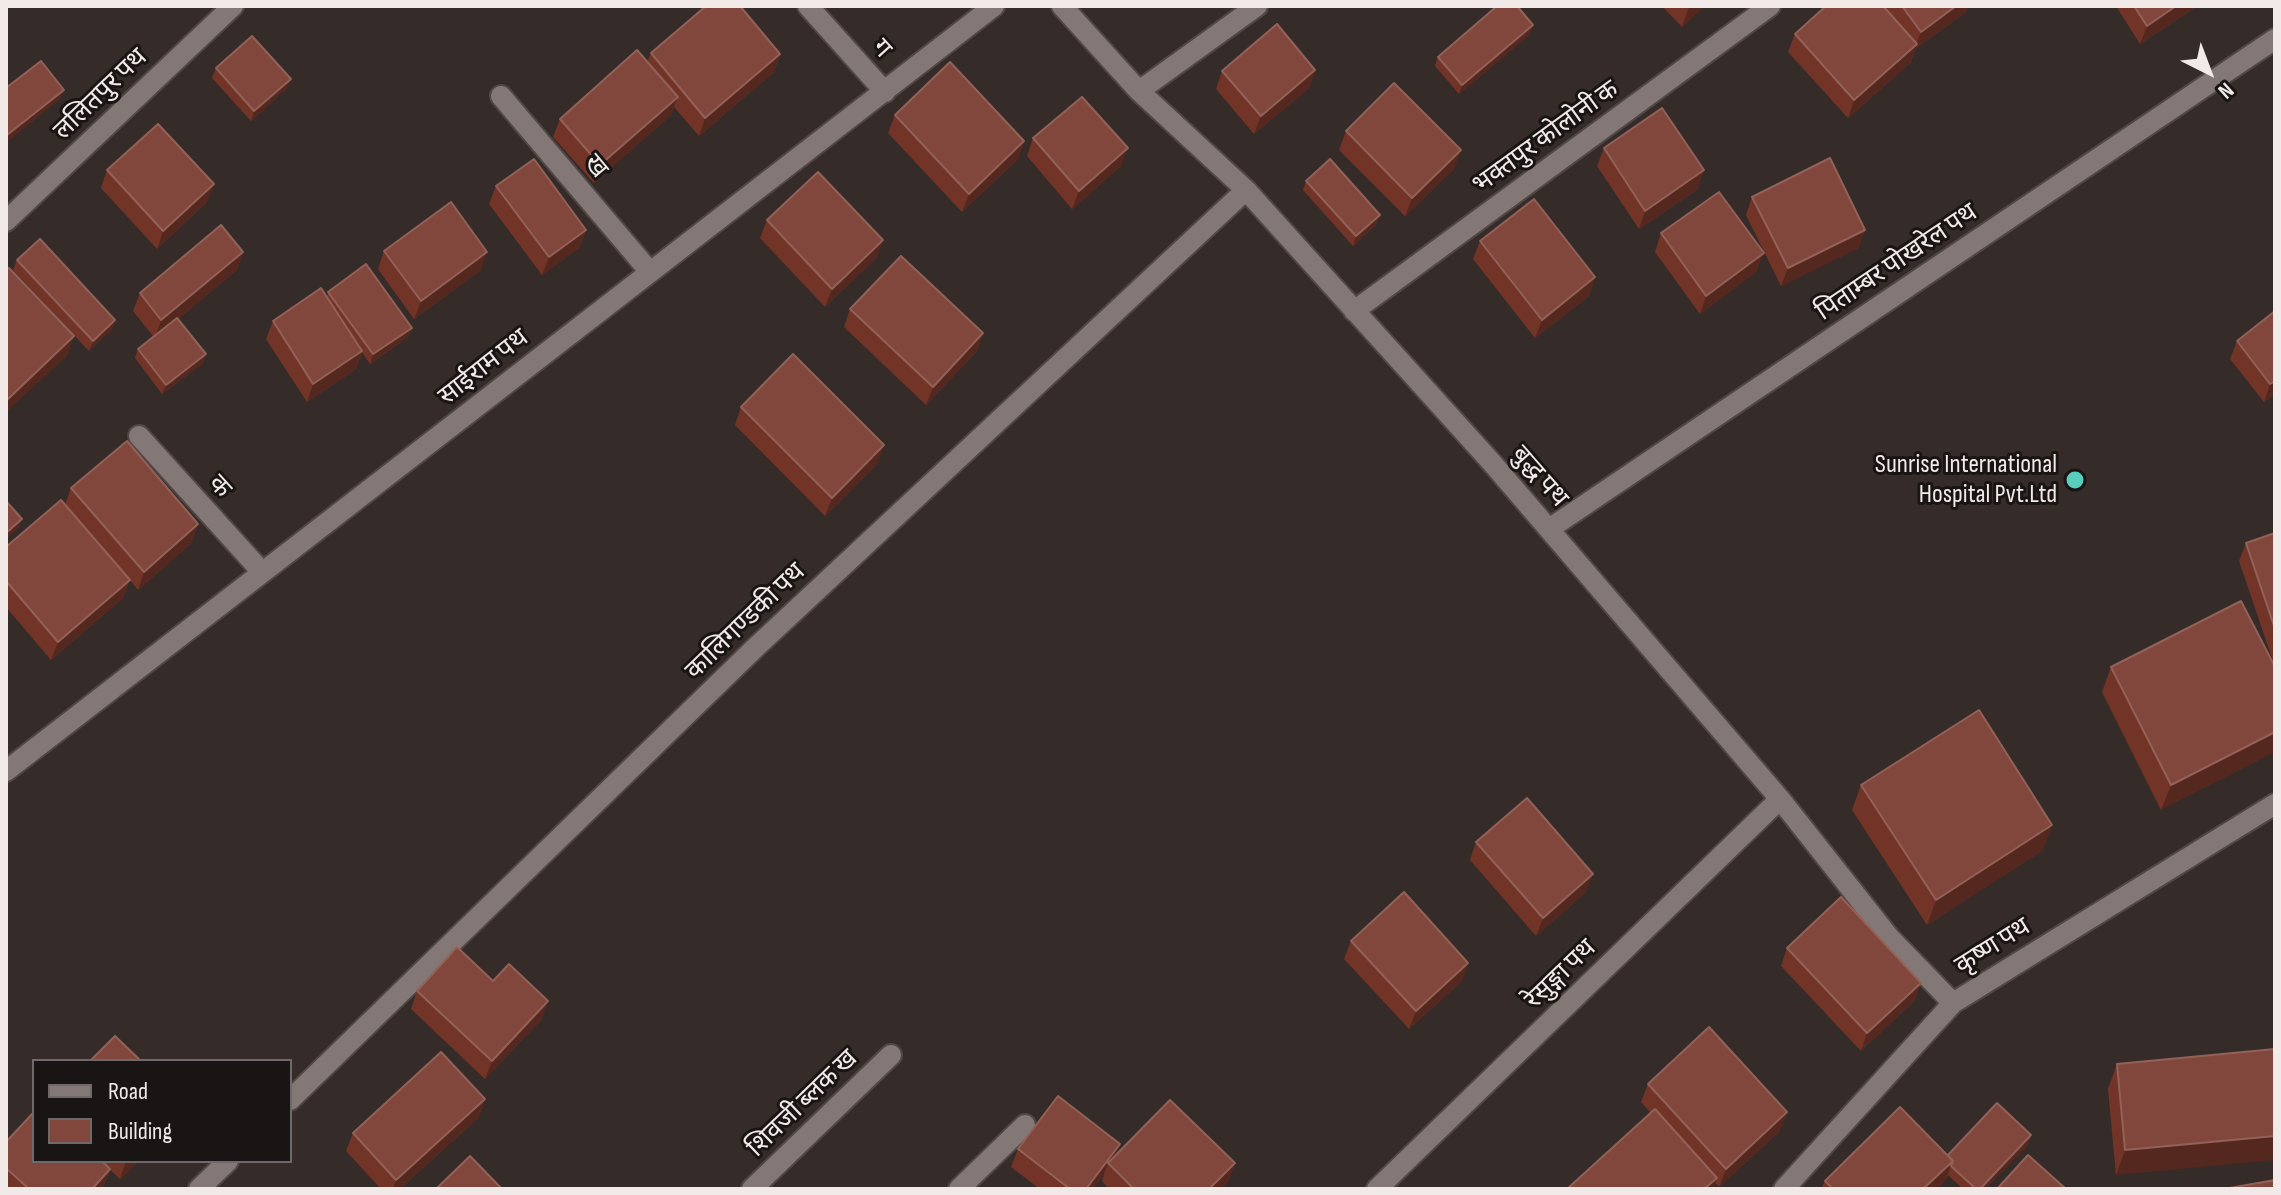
<!DOCTYPE html>
<meta charset="utf-8">
<style>
body{margin:0}
#map{position:relative;width:2281px;height:1195px;overflow:hidden;background:#352c29;font-family:"Sofia Sans Condensed",sans-serif}
canvas{display:block}
.frame{position:absolute;inset:0;border:8px solid #f1eae9;pointer-events:none}
.legend{position:absolute;left:32px;top:1059px;width:260px;height:104px;box-sizing:border-box;background:#191514;border:2px solid #6f6a69;margin:0;padding:10px 14px;list-style:none;font-size:24px;color:#f1eae9}
.legend li{display:flex;align-items:center;gap:16px;height:40px}
.legend b{width:40px;border:2px solid #6f6a69}
.north{position:absolute;left:2169px;top:32px;width:80px;height:80px;-webkit-text-stroke:6px #191514;paint-order:stroke;rotate:138deg;font-size:22px;font-weight:700;line-height:32px;text-align:center;color:#f1eae9}
.north::after{content:'';display:block;margin:auto;width:28px;height:36px;background:#f1eae9;clip-path:polygon(50% 0,100% 100%,50% 72%,0 100%)}
</style>
<div id="map">
<canvas width="2281" height="1195"></canvas>
<div class="frame"></div>
<ul class="legend">
<li><b style="height:10px;background:#837875"></b>Road</li>
<li><b style="height:22px;background:#81473c"></b>Building</li>
</ul>
<div class="north">N</div>
</div>
<script>
const context = document.querySelector('canvas').getContext('2d');
context.lineJoin = 'round';
const poly = rows => new Path2D(rows.map(r => 'M' + r).join(''));
function trace(path, color, width, dash) { context.strokeStyle = color; context.lineWidth = width; context.lineCap = dash ? 'butt' : 'round'; context.setLineDash(dash || []); context.stroke(path); }
function paint(path, color) { context.fillStyle = color; context.fill(path, 'evenodd'); }
function label(font, color, halo, rows, align = 'center') {
  context.font = font + ' "Sofia Sans Condensed","Noto Sans Devanagari",sans-serif'; context.lineWidth = 6; context.setLineDash([]); context.textBaseline = 'middle'; context.strokeStyle = halo; context.fillStyle = color; for (const [text, x, y, turn = 0] of rows) {
    context.save(); context.translate(x, y); context.rotate((+turn || 0) * Math.PI / 180); context.textAlign = isNaN(turn) ? turn : align; if (halo) context.strokeText(text, 0, 0); context.fillText(text, 0, 0); context.restore();
  }
}
const minor = poly([
 [808,6,885,92],
 [1062,6,1139,91,1246,190,1493,464,1780,799,1889,937,1953,1003],
 [1139,91,1257,6],
 [501,96,650,272],
 [6,221,233,6],
 [1354,311,1770,6],
 [139,436,262,572],
 [1549,529,2275,39],
 [6,771,994,6],
 [290,1100,755,648,1246,190],
 [199,1189,228,1161],
 [752,1189,891,1055],
 [959,1189,1025,1125],
 [1377,1189,1780,799],
 [1784,1189,1953,1003,2275,804]
]);
trace(minor, '#504746', 24);
trace(minor, '#837875', 20);
paint(poly([
 [1662,6,1704,6,1682,27],
 [1826,6,1968,6,1966,12,1915,49,1911,62,1848,118,1788,52,1795,34],
 [2116,6,2195,6,2194,8,2140,44],
 [1530,34,1459,94,1435,66,1438,57],
 [651,53,780,54,774,72,699,136,674,107,671,115,594,183,553,137,560,119,647,62],
 [216,68,287,88,251,121,212,78],
 [1315,70,1309,88,1254,134,1216,89,1222,71],
 [895,115,1024,141,1018,159,962,212,888,133],
 [1346,131,1454,169,1405,216,1339,150],
 [1033,138,1121,166,1072,209,1027,156],
 [1604,148,1698,189,1639,229,1597,166],
 [107,170,207,202,157,249,101,188],
 [1306,181,1376,225,1353,246,1303,190],
 [496,186,586,230,579,248,542,275,489,204],
 [1752,197,1865,230,1858,248,1781,286,1746,215],
 [767,220,883,240,876,258,825,307,760,238],
 [1661,233,1757,271,1700,314,1655,252],
 [1480,241,1595,277,1589,296,1535,338,1473,259],
 [384,251,481,270,414,319,378,269],
 [243,252,237,270,178,319,206,354,203,363,162,394,135,358,138,349,153,336,133,311,140,293],
 [17,260,112,329,89,351,13,270],
 [328,292,412,328,408,337,370,364,362,352,356,369,307,402,266,339,273,321,327,297],
 [850,309,983,333,977,351,926,405,844,327],
 [2275,311,2275,394,2264,402,2230,359,2237,341],
 [741,407,878,463,825,516,735,425],
 [71,488,192,542,138,590,130,580,123,598,51,660,6,607,6,547,65,505],
 [2275,533,2275,661,2273,661,2239,561,2246,543],
 [2111,667,2275,667,2161,810,2102,692],
 [1861,785,2043,850,1927,925,1852,810],
 [1476,842,1586,892,1536,936,1470,860],
 [1351,941,1462,981,1409,1029,1344,959],
 [1787,948,1921,983,1914,1001,1861,1051,1781,966],
 [493,981,542,1019,485,1079,411,1009,417,991],
 [2275,1049,2116,1175,2108,1089,2117,1064],
 [1648,1084,1780,1131,1719,1187,1641,1102],
 [485,1099,478,1118,400,1189,381,1189,346,1151,353,1133],
 [6,1142,34,1161,138,1161,120,1179,110,1170,102,1189,6,1189],
 [2028,1145,1985,1189,1963,1189,1948,1175,1946,1179,1936,1189,1821,1189,1825,1181,1948,1155],
 [1018,1149,1116,1156,1235,1163,1228,1181,1220,1189,1109,1189,1102,1181,1104,1174,1093,1189,1040,1189,1011,1167]
]), '#733428');
paint(poly([
 [1692,6,1704,6,1682,27,1688,9],
 [1956,6,1968,6,1966,12,1915,49,1911,62,1848,118,1854,100,1916,45,1921,32],
 [2176,6,2195,6,2194,8,2140,44,2147,26],
 [1533,25,1530,34,1459,94,1462,85],
 [780,54,774,72,699,136,705,118],
 [1315,70,1309,88,1254,134,1261,116],
 [291,79,287,88,251,121,254,111],
 [64,90,60,99,6,143,7,135],
 [678,97,671,115,594,183,600,165],
 [1024,141,1018,159,962,212,969,194],
 [1128,148,1121,166,1072,209,1079,191],
 [1461,150,1454,169,1405,216,1412,198],
 [1704,170,1698,189,1639,229,1645,211],
 [214,184,207,202,157,249,163,231],
 [1380,215,1376,225,1353,246,1356,236],
 [586,230,579,248,542,275,549,257],
 [1865,230,1858,248,1781,286,1788,268],
 [883,240,876,258,825,307,832,289],
 [243,252,237,270,155,338,161,320],
 [487,252,481,270,414,319,421,301],
 [1764,253,1757,271,1700,314,1706,296],
 [1595,277,1589,296,1535,338,1542,320],
 [115,320,112,329,89,351,93,341],
 [412,328,408,337,370,364,373,354],
 [983,333,977,351,926,405,933,387],
 [74,336,68,355,6,412,6,401],
 [362,351,356,369,307,402,313,384],
 [206,354,203,363,162,394,166,385],
 [2275,381,2275,394,2264,402,2270,384],
 [884,445,878,463,825,516,832,498],
 [22,519,18,529,6,539,6,533],
 [198,524,192,542,138,590,144,572],
 [130,580,123,598,51,660,58,642],
 [2275,732,2275,752,2161,810,2171,785],
 [2052,825,2043,850,1927,925,1936,900],
 [1593,874,1586,892,1536,936,1543,918],
 [1468,963,1462,981,1409,1029,1416,1011],
 [1921,983,1914,1001,1861,1051,1867,1033],
 [548,1001,542,1019,485,1079,492,1061],
 [485,1099,478,1118,400,1189,393,1189,396,1180],
 [1787,1112,1780,1131,1719,1187,1726,1169],
 [2031,1135,2028,1145,1985,1189,1980,1189],
 [2275,1136,2275,1160,2116,1175,2125,1150],
 [1120,1144,1113,1162,1108,1163,1104,1174,1093,1189,1086,1189],
 [126,1161,138,1161,120,1179],
 [1953,1161,1946,1179,1936,1189,1923,1189],
 [1235,1163,1228,1181,1220,1189,1209,1189],
 [110,1169,102,1189,92,1189],
 [1717,1178,1713,1189,1704,1189]
]), '#55281f');
const building = poly([
 [706,6,740,6,780,54,705,118,651,53,706,6],
 [1497,6,1517,6,1533,25,1462,85,1438,57,1497,6],
 [1826,6,1883,6,1917,44,1854,100,1795,34,1826,6],
 [1902,6,1956,6,1921,32,1902,6],
 [2134,6,2176,6,2147,26,2134,6],
 [1277,24,1315,70,1261,116,1222,71,1277,24],
 [252,36,291,79,254,111,216,68,252,36],
 [637,50,678,97,600,165,560,119,637,50],
 [41,61,64,90,7,135,6,134,6,88,41,61],
 [950,62,1024,141,969,194,895,115,950,62],
 [1394,83,1461,150,1412,198,1346,131,1394,83],
 [1082,97,1128,148,1079,191,1033,138,1082,97],
 [1662,108,1704,170,1645,211,1604,148,1662,108],
 [158,124,214,184,163,231,107,170,158,124],
 [1830,158,1865,230,1788,268,1752,197,1830,158],
 [534,159,586,230,549,257,496,186,534,159],
 [1330,159,1380,215,1356,236,1306,181,1330,159],
 [818,172,883,240,832,289,767,220,818,172],
 [1719,192,1764,253,1706,296,1661,233,1719,192],
 [1534,199,1595,277,1542,320,1480,241,1534,199],
 [451,202,487,252,421,301,384,251,451,202],
 [221,225,243,252,161,320,140,293,221,225],
 [40,239,115,320,93,341,17,260,40,239],
 [901,256,983,333,933,387,850,309,901,256],
 [366,264,412,328,373,354,328,292,366,264],
 [9,268,74,336,6,401,6,271,9,268],
 [321,288,362,351,313,384,273,321,321,288],
 [2275,311,2275,381,2270,384,2237,341,2275,311],
 [177,318,206,354,166,385,138,349,177,318],
 [793,354,884,445,832,498,741,407,793,354],
 [127,441,198,524,144,572,71,488,127,441],
 [61,500,130,580,58,642,6,581,6,547,61,500],
 [6,501,22,519,6,533,6,501],
 [2275,533,2275,629,2246,543,2275,533],
 [2241,601,2275,667,2275,732,2171,785,2111,667,2241,601],
 [1979,710,2052,825,1936,900,1861,785,1979,710],
 [1527,798,1593,874,1543,918,1476,842,1527,798],
 [1404,892,1468,963,1416,1011,1351,941,1404,892],
 [1841,897,1921,983,1867,1033,1787,948,1841,897],
 [457,947,493,981,509,964,548,1001,492,1061,417,991,457,947],
 [1709,1027,1787,1112,1726,1169,1648,1084,1709,1027],
 [115,1036,141,1061,90,1061,115,1036],
 [2275,1049,2275,1136,2125,1150,2117,1064,2275,1049],
 [441,1052,485,1099,396,1180,353,1133,441,1052],
 [1058,1096,1120,1144,1086,1189,1070,1189,1018,1149,1058,1096],
 [1170,1100,1235,1163,1209,1189,1134,1189,1108,1163,1170,1100],
 [1997,1103,2031,1135,1980,1189,1976,1189,1951,1166,1953,1161,1948,1155,1997,1103],
 [1900,1107,1953,1161,1923,1189,1833,1189,1825,1181,1900,1107],
 [1655,1109,1717,1178,1704,1189,1567,1189,1655,1109],
 [34,1112,34,1161,102,1161,110,1169,92,1189,29,1189,6,1168,6,1142,34,1112],
 [2028,1155,2066,1189,1997,1189,2028,1155],
 [470,1156,502,1189,436,1189,470,1156],
 [2275,1180,2275,1189,2224,1189,2275,1180]
]);
paint(building, '#81473c');
trace(building, '#926157', 2);
for (const [x, y, r, color] of [
 [2075,480,10,"#5acebe"]
]) { const dot = new Path2D(); dot.arc(x, y, r, 0, 2 * Math.PI); context.fillStyle = color; context.fill(dot); trace(dot, '#191514', 3); }
label('26px', '#f1eae9', '#191514', [
 ["ग",881,49,48],
 ["ललितपुर पथ",101,95,-44],
 ["भक्तपुर कोलोनी क",1546,138,-36],
 ["ख",595,167,50],
 ["पिताम्बर पोखरेल पथ",1897,263,-34],
 ["साईराम पथ",484,368,-38],
 ["बुद्ध पथ",1539,477,49],
 ["क",219,487,48],
 ["कालिगण्डकी पथ",746,622,-44],
 ["कृष्ण पथ",1993,947,-32],
 ["रेसुङ्गा पथ",1561,975,-44],
 ["शिवजी ब्लक ख",803,1104,-44]
]);
label('26px', '#f1eae9', '#191514', [
 ["Sunrise International",2057,465],
 ["Hospital Pvt.Ltd",2057,495]
], 'right');
</script>
